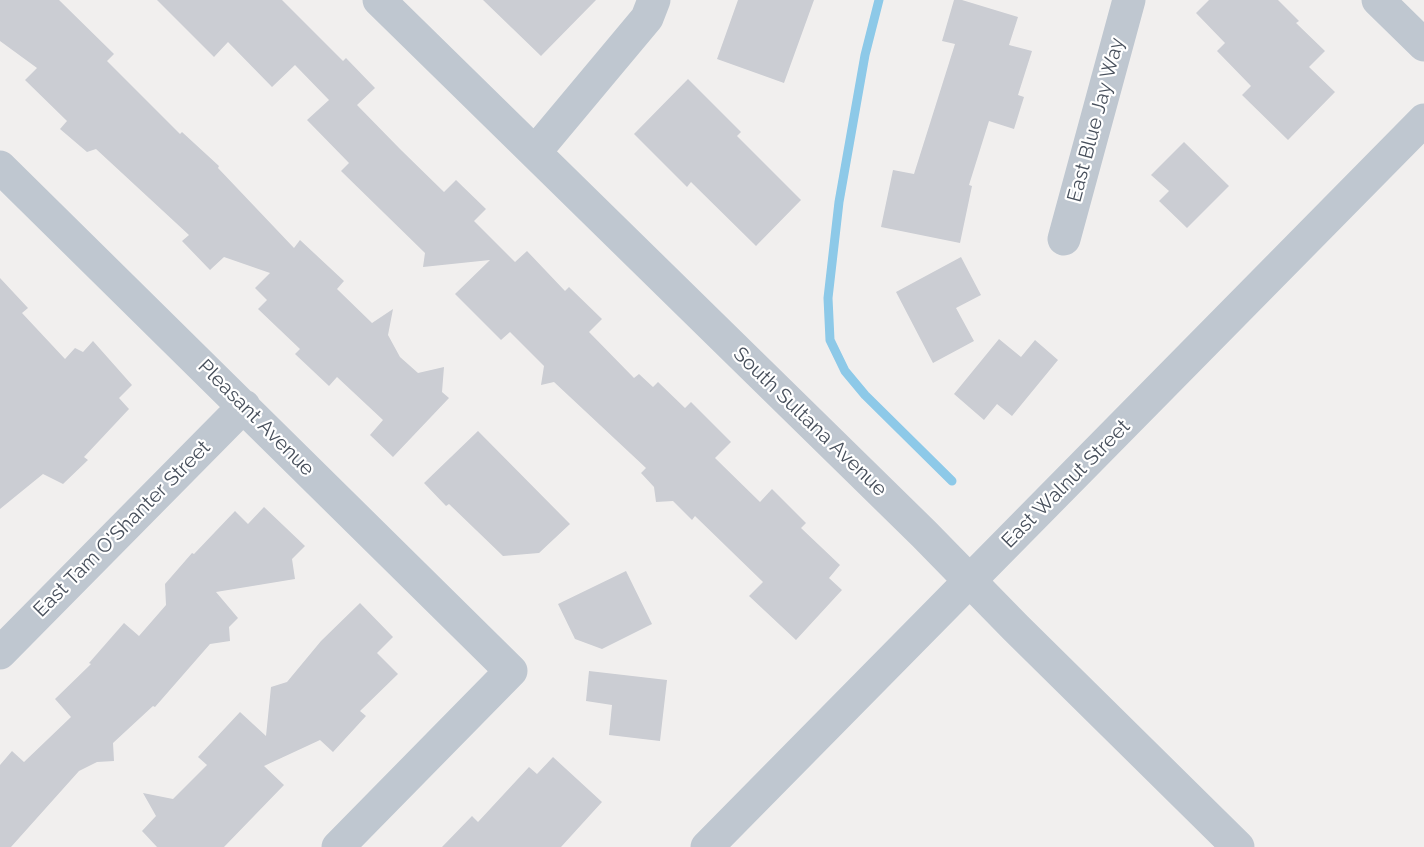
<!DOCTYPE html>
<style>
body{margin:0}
canvas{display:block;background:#f1efee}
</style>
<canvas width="1424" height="847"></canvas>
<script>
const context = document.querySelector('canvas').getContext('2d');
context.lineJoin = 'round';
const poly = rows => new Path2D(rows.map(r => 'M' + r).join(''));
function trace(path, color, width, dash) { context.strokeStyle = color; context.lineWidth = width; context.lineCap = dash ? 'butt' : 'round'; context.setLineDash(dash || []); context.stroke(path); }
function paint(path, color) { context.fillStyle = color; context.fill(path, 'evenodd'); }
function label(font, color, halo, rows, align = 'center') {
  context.font = font + ' Raleway,sans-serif'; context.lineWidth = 4.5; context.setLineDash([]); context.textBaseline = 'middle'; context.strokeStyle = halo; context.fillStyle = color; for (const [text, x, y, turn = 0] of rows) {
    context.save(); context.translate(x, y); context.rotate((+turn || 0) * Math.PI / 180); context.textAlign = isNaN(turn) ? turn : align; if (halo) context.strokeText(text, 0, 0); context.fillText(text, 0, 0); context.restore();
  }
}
trace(poly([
 [879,0,865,55,839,202,828,298,830,340,845,371,865,395,952,481]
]), '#8dc9e8', 9);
paint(poly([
 [0,0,59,0,114,54,107,61,180,134,182,132,219,166,218,168,294,248,300,240,344,281,337,289,372,323,393,309,388,335,400,357,418,373,444,367,442,392,449,398,393,457,370,435,383,420,337,377,329,386,295,354,300,349,258,309,267,300,255,288,270,273,224,257,210,270,182,241,189,235,96,149,87,152,60,129,67,121,25,80,37,68,0,41],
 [157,0,282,0,343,61,346,58,375,88,357,105,400,149,444,192,456,180,486,209,474,221,515,262,527,251,565,291,569,287,602,319,589,332,634,378,639,374,653,387,658,382,685,408,691,402,731,442,715,458,760,502,772,489,806,523,801,528,840,565,829,578,842,590,796,640,749,596,763,582,695,516,692,520,673,501,656,502,654,487,641,473,646,468,554,382,541,385,544,366,510,332,501,340,455,294,490,260,423,267,425,253,341,171,349,163,307,120,329,100,295,65,272,87,228,42,214,57],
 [483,0,596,0,541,56],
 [738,0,814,0,784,83,717,59],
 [954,0,962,0,1018,17,1009,45,1032,51,1018,95,1024,97,1014,129,989,121,969,185,972,186,960,243,881,227,893,170,914,174,955,44,942,41],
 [1209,0,1278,0,1299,21,1296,23,1325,51,1309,67,1335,92,1288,140,1242,95,1251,86,1217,51,1225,43,1196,13],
 [688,79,741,132,737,136,801,200,756,246,691,182,687,187,634,134],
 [1184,142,1229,186,1187,228,1159,201,1169,191,1151,175],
 [961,257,981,295,956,308,974,341,933,363,896,292],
 [0,278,28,308,22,313,65,359,75,348,83,352,93,341,132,385,119,398,129,409,84,457,88,460,63,484,43,474,0,509],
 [999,339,1021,357,1035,340,1058,360,1012,416,997,404,984,420,954,394],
 [478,431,570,524,539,553,503,556,449,504,446,506,424,483],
 [264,507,305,546,292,559,295,579,216,592,238,618,229,627,230,641,210,644,155,707,153,706,113,743,114,761,97,762,79,771,11,847,0,847,0,765,12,751,24,762,71,717,55,699,91,664,89,663,124,623,139,636,166,605,165,584,192,553,194,554,235,511,248,524],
 [626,571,652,624,602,649,575,639,558,604],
 [360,603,393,637,377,653,398,674,360,711,366,716,333,752,320,740,264,766,284,785,224,847,157,847,142,831,156,816,143,793,173,799,207,765,198,757,240,712,266,736,271,687,287,682,321,641],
 [589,671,667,680,660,741,609,735,612,705,586,701],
 [553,757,602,802,561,847,442,847,472,816,478,822,529,767,537,774]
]), '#cbcdd3');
trace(poly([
 [379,0,924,534,1016,628,1238,847],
 [1378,0,1424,45],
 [535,152,647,18,654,0],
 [0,167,511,671,338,847],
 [1064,239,1129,0],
 [0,653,244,406],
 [707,847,1424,120]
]), '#bfc7d0', 33);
label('20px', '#474f5b', '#fff', [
 ["East Blue Jay Way",1096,120,-75],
 ["Pleasant Avenue",256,418,45],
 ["South Sultana Avenue",810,422,44],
 ["East Walnut Street",1066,484,-45],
 ["East Tam O'Shanter Street",122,529,-45]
]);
</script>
